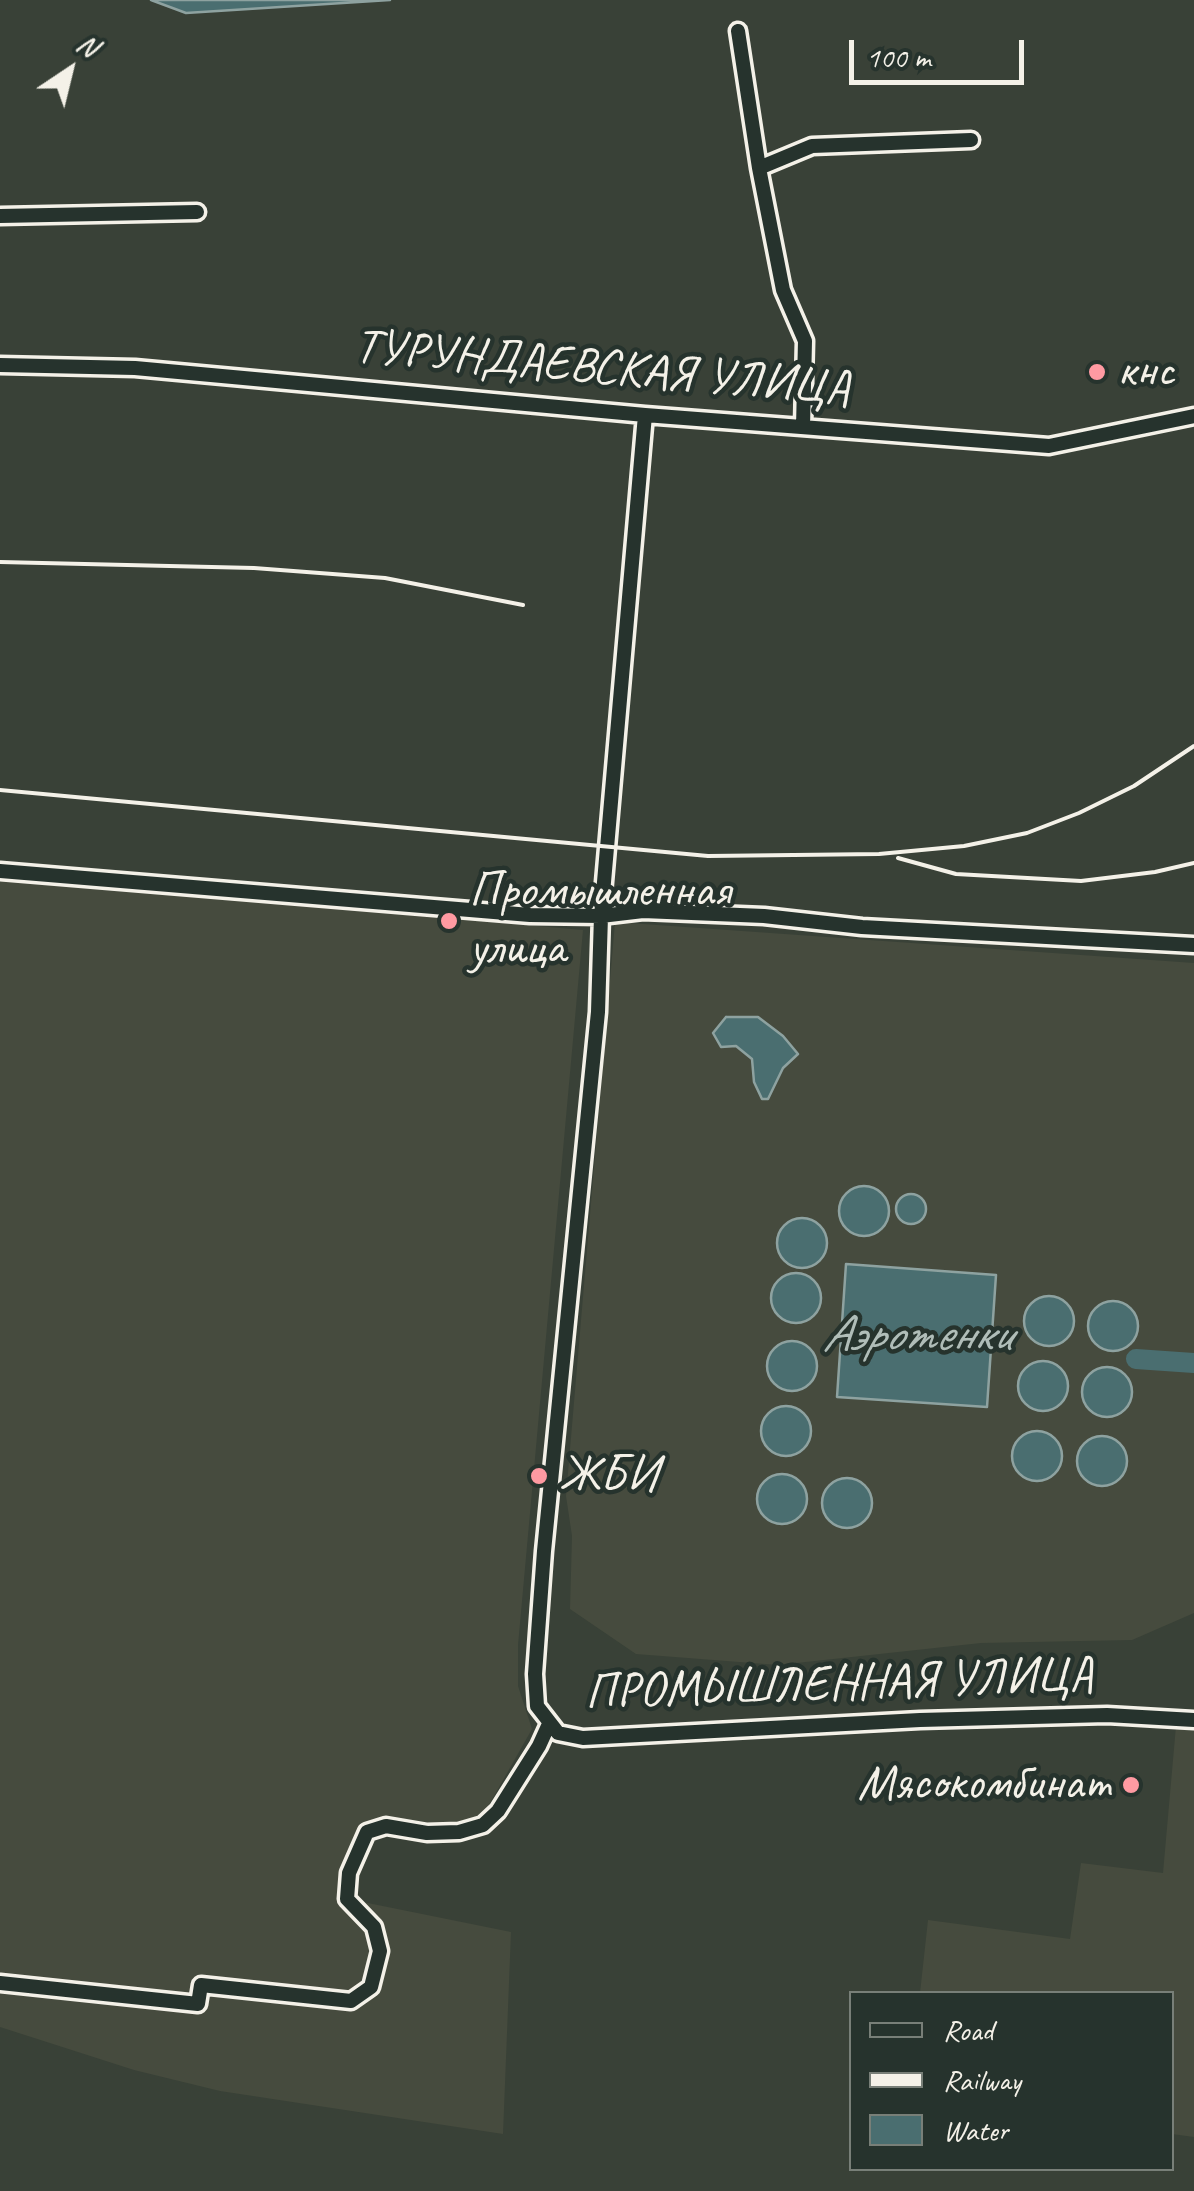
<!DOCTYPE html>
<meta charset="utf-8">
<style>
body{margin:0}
#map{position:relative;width:1194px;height:2191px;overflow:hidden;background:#394137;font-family:Caveat,sans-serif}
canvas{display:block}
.legend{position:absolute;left:849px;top:1991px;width:325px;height:180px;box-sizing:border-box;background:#26332d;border:2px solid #787f78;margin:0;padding:12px 18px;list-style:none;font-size:30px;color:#f4f1e8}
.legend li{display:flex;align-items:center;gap:20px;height:50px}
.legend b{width:50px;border:2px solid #787f78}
.north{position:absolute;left:20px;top:20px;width:100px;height:100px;-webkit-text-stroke:8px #26332d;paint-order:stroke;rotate:35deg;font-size:28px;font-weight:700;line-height:40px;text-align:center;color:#f4f1e8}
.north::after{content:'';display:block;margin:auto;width:35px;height:45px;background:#f4f1e8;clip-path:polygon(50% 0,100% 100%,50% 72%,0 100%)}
.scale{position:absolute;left:849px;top:40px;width:175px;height:45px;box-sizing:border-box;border:5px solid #f4f1e8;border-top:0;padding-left:12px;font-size:30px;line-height:35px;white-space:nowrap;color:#f4f1e8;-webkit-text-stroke:8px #26332d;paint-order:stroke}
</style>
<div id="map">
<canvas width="1194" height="2191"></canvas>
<ul class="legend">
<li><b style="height:12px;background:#26332d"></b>Road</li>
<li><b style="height:12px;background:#f4f1e8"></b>Railway</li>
<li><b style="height:28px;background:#4a6e70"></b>Water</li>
</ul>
<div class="north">N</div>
<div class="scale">100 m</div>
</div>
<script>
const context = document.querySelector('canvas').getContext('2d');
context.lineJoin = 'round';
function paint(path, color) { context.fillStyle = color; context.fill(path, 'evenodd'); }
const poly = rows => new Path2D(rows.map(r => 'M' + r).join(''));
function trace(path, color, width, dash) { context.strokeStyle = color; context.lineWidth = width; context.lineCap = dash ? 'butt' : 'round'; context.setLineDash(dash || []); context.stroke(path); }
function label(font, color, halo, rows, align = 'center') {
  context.font = font + ' Caveat,sans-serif'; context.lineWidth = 9; context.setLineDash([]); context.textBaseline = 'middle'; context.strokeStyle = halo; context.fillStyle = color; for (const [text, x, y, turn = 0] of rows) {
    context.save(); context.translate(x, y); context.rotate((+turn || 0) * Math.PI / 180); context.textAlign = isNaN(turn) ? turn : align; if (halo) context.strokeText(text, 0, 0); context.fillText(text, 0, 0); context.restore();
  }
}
paint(poly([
 [0,879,583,930,518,1645,518,1686,532,1729,473,1833,430,1839,369,1836,353,1900,511,1932,503,2134,220,2091,134,2070,0,2027],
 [615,922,1194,963,1194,1613,1132,1640,981,1643,778,1665,636,1654,570,1609,572,1536,566,1496],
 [1176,1726,1194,1728,1194,2137,1172,2134,1172,1994,920,1993,928,1920,1070,1939,1081,1863,1163,1873]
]), '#464b3e');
const water = poly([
 [151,0,390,0,186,13,151,0],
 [726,1017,758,1017,783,1036,798,1054,783,1068,768,1099,762,1099,754,1082,752,1059,736,1046,721,1047,713,1033,726,1017],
 '839 1211a25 25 0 1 1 50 0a25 25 0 1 1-50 0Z',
 '896 1209a15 15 0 1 1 30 0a15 15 0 1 1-30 0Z',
 '777 1243a25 25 0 1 1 50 0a25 25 0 1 1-50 0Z',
 [846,1264,996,1275,987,1407,837,1397,846,1264],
 '771 1298a25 25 0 1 1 50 0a25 25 0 1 1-50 0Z',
 '1024 1321a25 25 0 1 1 50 0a25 25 0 1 1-50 0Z',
 '1088 1326a25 25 0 1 1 50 0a25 25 0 1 1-50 0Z',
 '767 1366a25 25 0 1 1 50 0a25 25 0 1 1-50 0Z',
 '1018 1386a25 25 0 1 1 50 0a25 25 0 1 1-50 0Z',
 '1082 1392a25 25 0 1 1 50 0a25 25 0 1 1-50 0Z',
 '761 1431a25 25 0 1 1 50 0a25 25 0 1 1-50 0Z',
 '1012 1456a25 25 0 1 1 50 0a25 25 0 1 1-50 0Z',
 '1077 1461a25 25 0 1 1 50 0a25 25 0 1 1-50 0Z',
 '757 1499a25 25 0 1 1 50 0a25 25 0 1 1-50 0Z',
 '822 1503a25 25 0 1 1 50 0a25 25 0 1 1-50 0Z'
]);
paint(water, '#4a6e70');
trace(water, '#8ea2a0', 2.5);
trace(poly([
 [1136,1359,1194,1363]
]), '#4a6e70', 20);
const minor = poly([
 [738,31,759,168,783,290,805,341,803,427],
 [759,168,812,146,971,140],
 [0,216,197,212],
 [0,365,135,368,645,415,1049,446,1194,416],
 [645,415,601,916,598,1012,544,1551,535,1674,537,1706,558,1733,583,1738,920,1720,1107,1715,1194,1720],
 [0,871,530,915,601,916,643,911,764,916,862,927,1194,945],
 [0,1983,198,2004,201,1985,351,2001,371,1987,380,1951,374,1927,347,1899,349,1873,367,1832,386,1826,427,1833,459,1832,483,1825,498,1811,539,1746,549,1724]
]);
trace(minor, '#f4f1e8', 21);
trace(minor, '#26332d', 14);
trace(poly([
 [0,562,254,568,385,578,523,605],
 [0,790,708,856,879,854,964,846,1027,833,1079,813,1134,786,1194,746],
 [898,858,956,874,1081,881,1155,872,1194,863]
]), '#f4f1e8', 4);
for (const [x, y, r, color] of [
 [1097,372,10,"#ff9aa2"],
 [449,921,10,"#ff9aa2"],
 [539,1476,10,"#ff9aa2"],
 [1131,1785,10,"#ff9aa2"]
]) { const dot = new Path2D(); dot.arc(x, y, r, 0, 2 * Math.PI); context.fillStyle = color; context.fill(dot); trace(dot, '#26332d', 4); }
label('50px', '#f4f1e8', '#26332d', [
 ["ТУРУНДАЕВСКАЯ УЛИЦА",602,369,5],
 ["ПРОМЫШЛЕННАЯ УЛИЦА",839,1685,-2]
]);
label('50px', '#f4f1e8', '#26332d', [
 ["кнс",1117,372],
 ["Промышленная",469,892],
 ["улица",469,950],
 ["ЖБИ",559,1476],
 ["Мясокомбинат",1111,1785,"right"]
], 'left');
label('italic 52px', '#b0bdb8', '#26332d', [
 ["Аэротенки",916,1336]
]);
</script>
